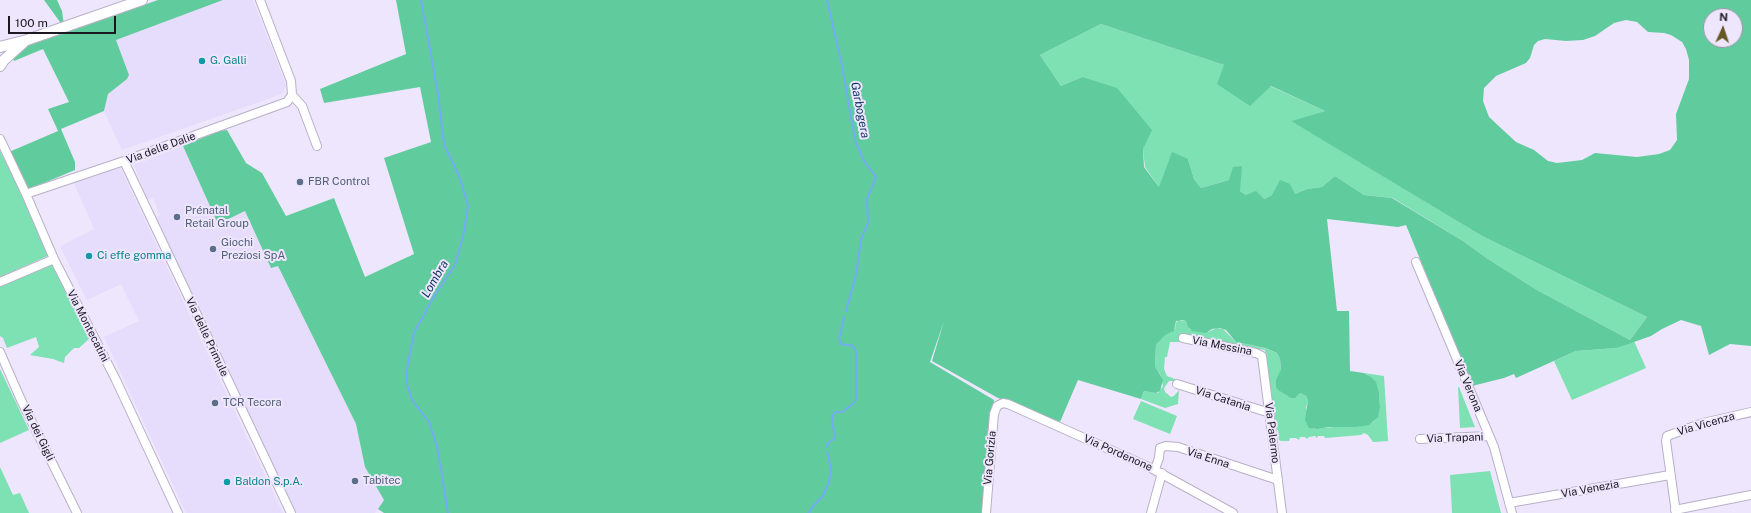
<!DOCTYPE html>
<meta charset="utf-8">
<style>
body{margin:0}
#map{position:relative;width:1751px;height:513px;overflow:hidden;background:#eee6fd;font-family:"Public Sans",sans-serif}
canvas{display:block}
.north{position:absolute;left:1703px;top:8px;width:40px;height:40px;box-sizing:border-box;background:#eee6fd;border:1px solid #9a94a5;border-radius:50%;rotate:3deg;font-size:11px;font-weight:700;line-height:16px;text-align:center;color:#1b1820}
.north::after{content:'';display:block;margin:auto;width:14px;height:18px;background:#655825;clip-path:polygon(50% 0,100% 100%,50% 72%,0 100%)}
.scale{position:absolute;left:8px;top:16px;width:108px;height:18px;box-sizing:border-box;border:2px solid #1b1820;border-top:0;padding-left:5px;font-size:12px;line-height:14px;white-space:nowrap;color:#1b1820;-webkit-text-stroke:3px #eee6fd;paint-order:stroke}
</style>
<div id="map">
<canvas width="1751" height="513"></canvas>
<div class="north">N</div>
<div class="scale">100 m</div>
</div>
<script>
const context = document.querySelector('canvas').getContext('2d');
context.lineJoin = 'round';
function paint(path, color) { context.fillStyle = color; context.fill(path, 'evenodd'); }
const poly = rows => new Path2D(rows.map(r => 'M' + r).join(''));
function trace(path, color, width, dash) { context.strokeStyle = color; context.lineWidth = width; context.lineCap = dash ? 'butt' : 'round'; context.setLineDash(dash || []); context.stroke(path); }
function label(font, color, halo, rows, align = 'center') {
  context.font = font + ' "Public Sans",sans-serif'; context.lineWidth = 4; context.setLineDash([]); context.textBaseline = 'middle'; context.strokeStyle = halo; context.fillStyle = color; for (const [text, x, y, turn = 0] of rows) {
    context.save(); context.translate(x, y); context.rotate((+turn || 0) * Math.PI / 180); context.textAlign = isNaN(turn) ? turn : align; if (halo) context.strokeText(text, 0, 0); context.fillText(text, 0, 0); context.restore();
  }
}
paint(poly([
 [223,0,253,0,286,85,284,91,281,94,265,100,122,150,104,111,108,94,129,75,116,40],
 [183,146,218,224,245,211,271,268,278,265,356,424,365,467,384,500,375,513,296,513,155,218,160,215,153,198,147,199,134,165],
 [120,167,252,448,283,513,186,513,104,337,139,321,121,284,87,300,60,246,94,229,74,183]
]), '#e6dcfb');
paint(poly([
 [1101,24,1224,65,1250,105,1270,86,1325,111,1292,121,1482,236,1647,317,1630,340,1537,290,1488,259,1463,241,1393,198,1364,195,1335,176,1322,187,1307,189,1295,194,1272,195,1264,199,1246,195,1240,191,1229,180,1201,188,1194,179,1188,159,1159,187,1145,167,1143,149,1082,77,1061,86,1040,55],
 [0,151,28,206,30,215,36,221,50,255,0,277],
 [55,264,90,338,79,348,74,348,65,357,64,363,53,359,30,355,39,347,36,337,7,348,3,338,0,336,0,286,47,265],
 [1178,320,1186,321,1190,330,1208,332,1217,328,1223,329,1236,342,1264,348,1277,353,1280,359,1281,369,1276,385,1279,390,1288,396,1300,393,1306,396,1308,400,1306,408,1313,429,1333,427,1357,427,1373,422,1380,407,1379,393,1368,375,1364,373,1384,376,1388,441,1373,442,1368,435,1364,433,1361,435,1325,438,1324,436,1318,436,1317,438,1315,436,1309,437,1307,439,1305,437,1300,437,1299,440,1296,438,1290,438,1289,441,1281,441,1279,440,1278,430,1275,429,1265,350,1185,336,1180,341,1182,342,1170,342,1167,357,1165,357,1164,369,1167,376,1180,381,1169,381,1164,388,1165,392,1171,397,1174,396,1179,390,1178,404,1165,408,1141,399,1144,391,1158,393,1163,386,1161,376,1155,366,1156,345,1165,334,1170,333,1175,329,1176,323],
 [1634,341,1646,368,1572,400,1554,361,1576,351,1617,348],
 [0,369,29,430,0,443],
 [1458,387,1459,387,1475,427,1460,428],
 [1141,401,1177,416,1170,434,1133,419],
 [0,467,13,495,20,493,29,513,0,513],
 [1490,471,1501,513,1452,513,1450,475]
]), '#7de1b3');
paint(poly([
 [44,0,57,0,62,11,64,25,60,22],
 [158,0,223,0,116,40,129,75,127,79,108,94,104,111,61,129,75,162,75,170,27,190,9,152,58,131,48,109,69,102,43,49,14,61,13,57,27,46],
 [396,0,1751,0,1751,346,1730,344,1709,355,1701,326,1681,320,1662,329,1651,336,1617,348,1576,351,1516,378,1514,374,1504,378,1472,386,1406,225,1398,227,1327,219,1337,311,1349,311,1350,371,1364,373,1371,377,1376,382,1379,393,1380,407,1378,417,1369,425,1357,427,1329,427,1317,429,1309,428,1305,420,1308,400,1306,396,1300,393,1295,398,1291,398,1278,390,1276,387,1276,380,1281,369,1280,359,1277,353,1265,348,1236,342,1226,330,1220,328,1212,329,1206,333,1192,331,1188,327,1186,321,1182,320,1176,321,1174,331,1165,335,1156,345,1155,366,1163,380,1160,391,1156,393,1144,391,1141,399,1078,380,1060,422,998,398,932,361,944,321,930,362,994,400,982,513,384,513,378,509,384,500,365,467,356,424,278,266,271,268,245,211,218,224,183,146,219,131,227,130,246,163,262,173,286,216,334,198,365,277,414,254,384,158,431,142,420,87,324,103,320,89,406,54],
 [1711,16,1735,16,1735,40,1711,40],
 [1626,20,1637,22,1648,32,1664,33,1671,35,1682,42,1686,49,1689,60,1689,79,1676,114,1677,140,1670,150,1659,154,1637,157,1595,153,1582,160,1557,163,1548,161,1534,150,1516,142,1489,117,1483,101,1484,88,1496,76,1526,63,1530,58,1534,45,1538,41,1545,39,1566,41,1583,40,1595,36,1614,23],
 [1101,24,1224,65,1217,84,1250,106,1271,86,1325,111,1291,121,1482,236,1647,317,1630,340,1537,290,1488,259,1463,241,1392,198,1364,195,1335,176,1322,187,1307,189,1295,194,1290,184,1280,180,1272,195,1264,199,1256,191,1246,195,1240,191,1242,166,1233,167,1229,180,1201,188,1194,179,1188,159,1172,152,1159,187,1144,167,1143,149,1152,130,1117,88,1082,77,1061,86,1040,55]
]), '#60cc9d');
trace(poly([
 [421,0,438,94,444,144,459,176,468,205,464,232,455,265,433,298,414,333,406,374,407,384,412,400,429,422,437,446,448,513],
 [827,0,842,66,855,140,864,161,876,177,867,199,868,223,861,239,856,275,846,311],
 [827,447,828,443,834,439,835,436,832,423,833,415,835,412,842,412,852,405,856,400,856,351,853,346,841,344,839,339,844,317],
 [809,513,813,506,823,496,829,482,831,469,827,452]
]), '#73acf5', 2);
const minor = poly([
 [292,95,302,106,317,146],
 [0,139,26,194,54,259,116,380,178,513],
 [124,161,291,513],
 [26,194,124,161,287,102,292,95,291,81,260,0],
 [1416,262,1494,447,1512,513],
 [0,282,54,259],
 [1183,338,1256,353,1262,356,1282,513],
 [0,352,21,400,77,513],
 [1177,384,1270,413],
 [1420,439,1489,436],
 [1155,469,1159,458,1160,448,1166,446,1178,447,1278,480],
 [1509,503,1670,475],
 [1675,510,1751,495],
 [986,513,994,414,997,406,1003,403,1008,404,1151,468,1233,513],
 [1151,513,1162,473],
 [1676,513,1666,441,1667,436,1703,423,1751,412]
]);
const tertiary = poly([
 [0,47,27,40,142,0],
 [0,66,4,60,24,42]
]);
trace(minor, '#b8b0c7', 10);
trace(tertiary, '#b8b0c7', 12);
trace(minor, '#fff', 8);
trace(tertiary, '#fff', 10);
for (const [x, y, r, color] of [
 [202,61,4,"#0f9aa8"],
 [300,182,4,"#5c6f8a"],
 [177,217,4,"#5c6f8a"],
 [213,249,4,"#5c6f8a"],
 [89,256,4,"#0f9aa8"],
 [215,403,4,"#5c6f8a"],
 [355,481,4,"#5c6f8a"],
 [227,482,4,"#0f9aa8"]
]) { const dot = new Path2D(); dot.arc(x, y, r, 0, 2 * Math.PI); context.fillStyle = color; context.fill(dot); trace(dot, '#eee6fd', 1.5); }
label('11px', '#0d838f', '#eee6fd', [
 ["G. Galli",210,61],
 ["Ci effe gomma",97,256],
 ["Baldon S.p.A.",235,482]
], 'left');
label('11px', '#1b1820', '#eee6fd', [
 ["Via delle Dalie",161,148,-20],
 ["Via Montecatini",88,326,63],
 ["Via delle Primule",207,337,65],
 ["Via Messina",1222,346,11],
 ["Via Verona",1468,386,67],
 ["Via Catania",1223,399,18],
 ["Via Vicenza",1706,424,-16],
 ["Via dei Gigli",38,433,64],
 ["Via Palermo",1272,433,83],
 ["Via Trapani",1455,438,-2],
 ["Via Pordenone",1118,453,24],
 ["Via Gorizia",990,458,-85],
 ["Via Enna",1208,458,18],
 ["Via Venezia",1590,489,-10]
]);
label('11px', '#4e5e75', '#eee6fd', [
 ["FBR Control",308,182],
 ["Prénatal",185,211],
 ["Retail Group",185,224],
 ["Giochi",221,243],
 ["Preziosi SpA",221,256],
 ["TCR Tecora",223,403],
 ["Tabitec",363,481]
], 'left');
label('italic 12px', '#0b325f', '#eee6fd', [
 ["Garbogera",860,110,79],
 ["Lombra",435,279,-60]
]);
</script>
